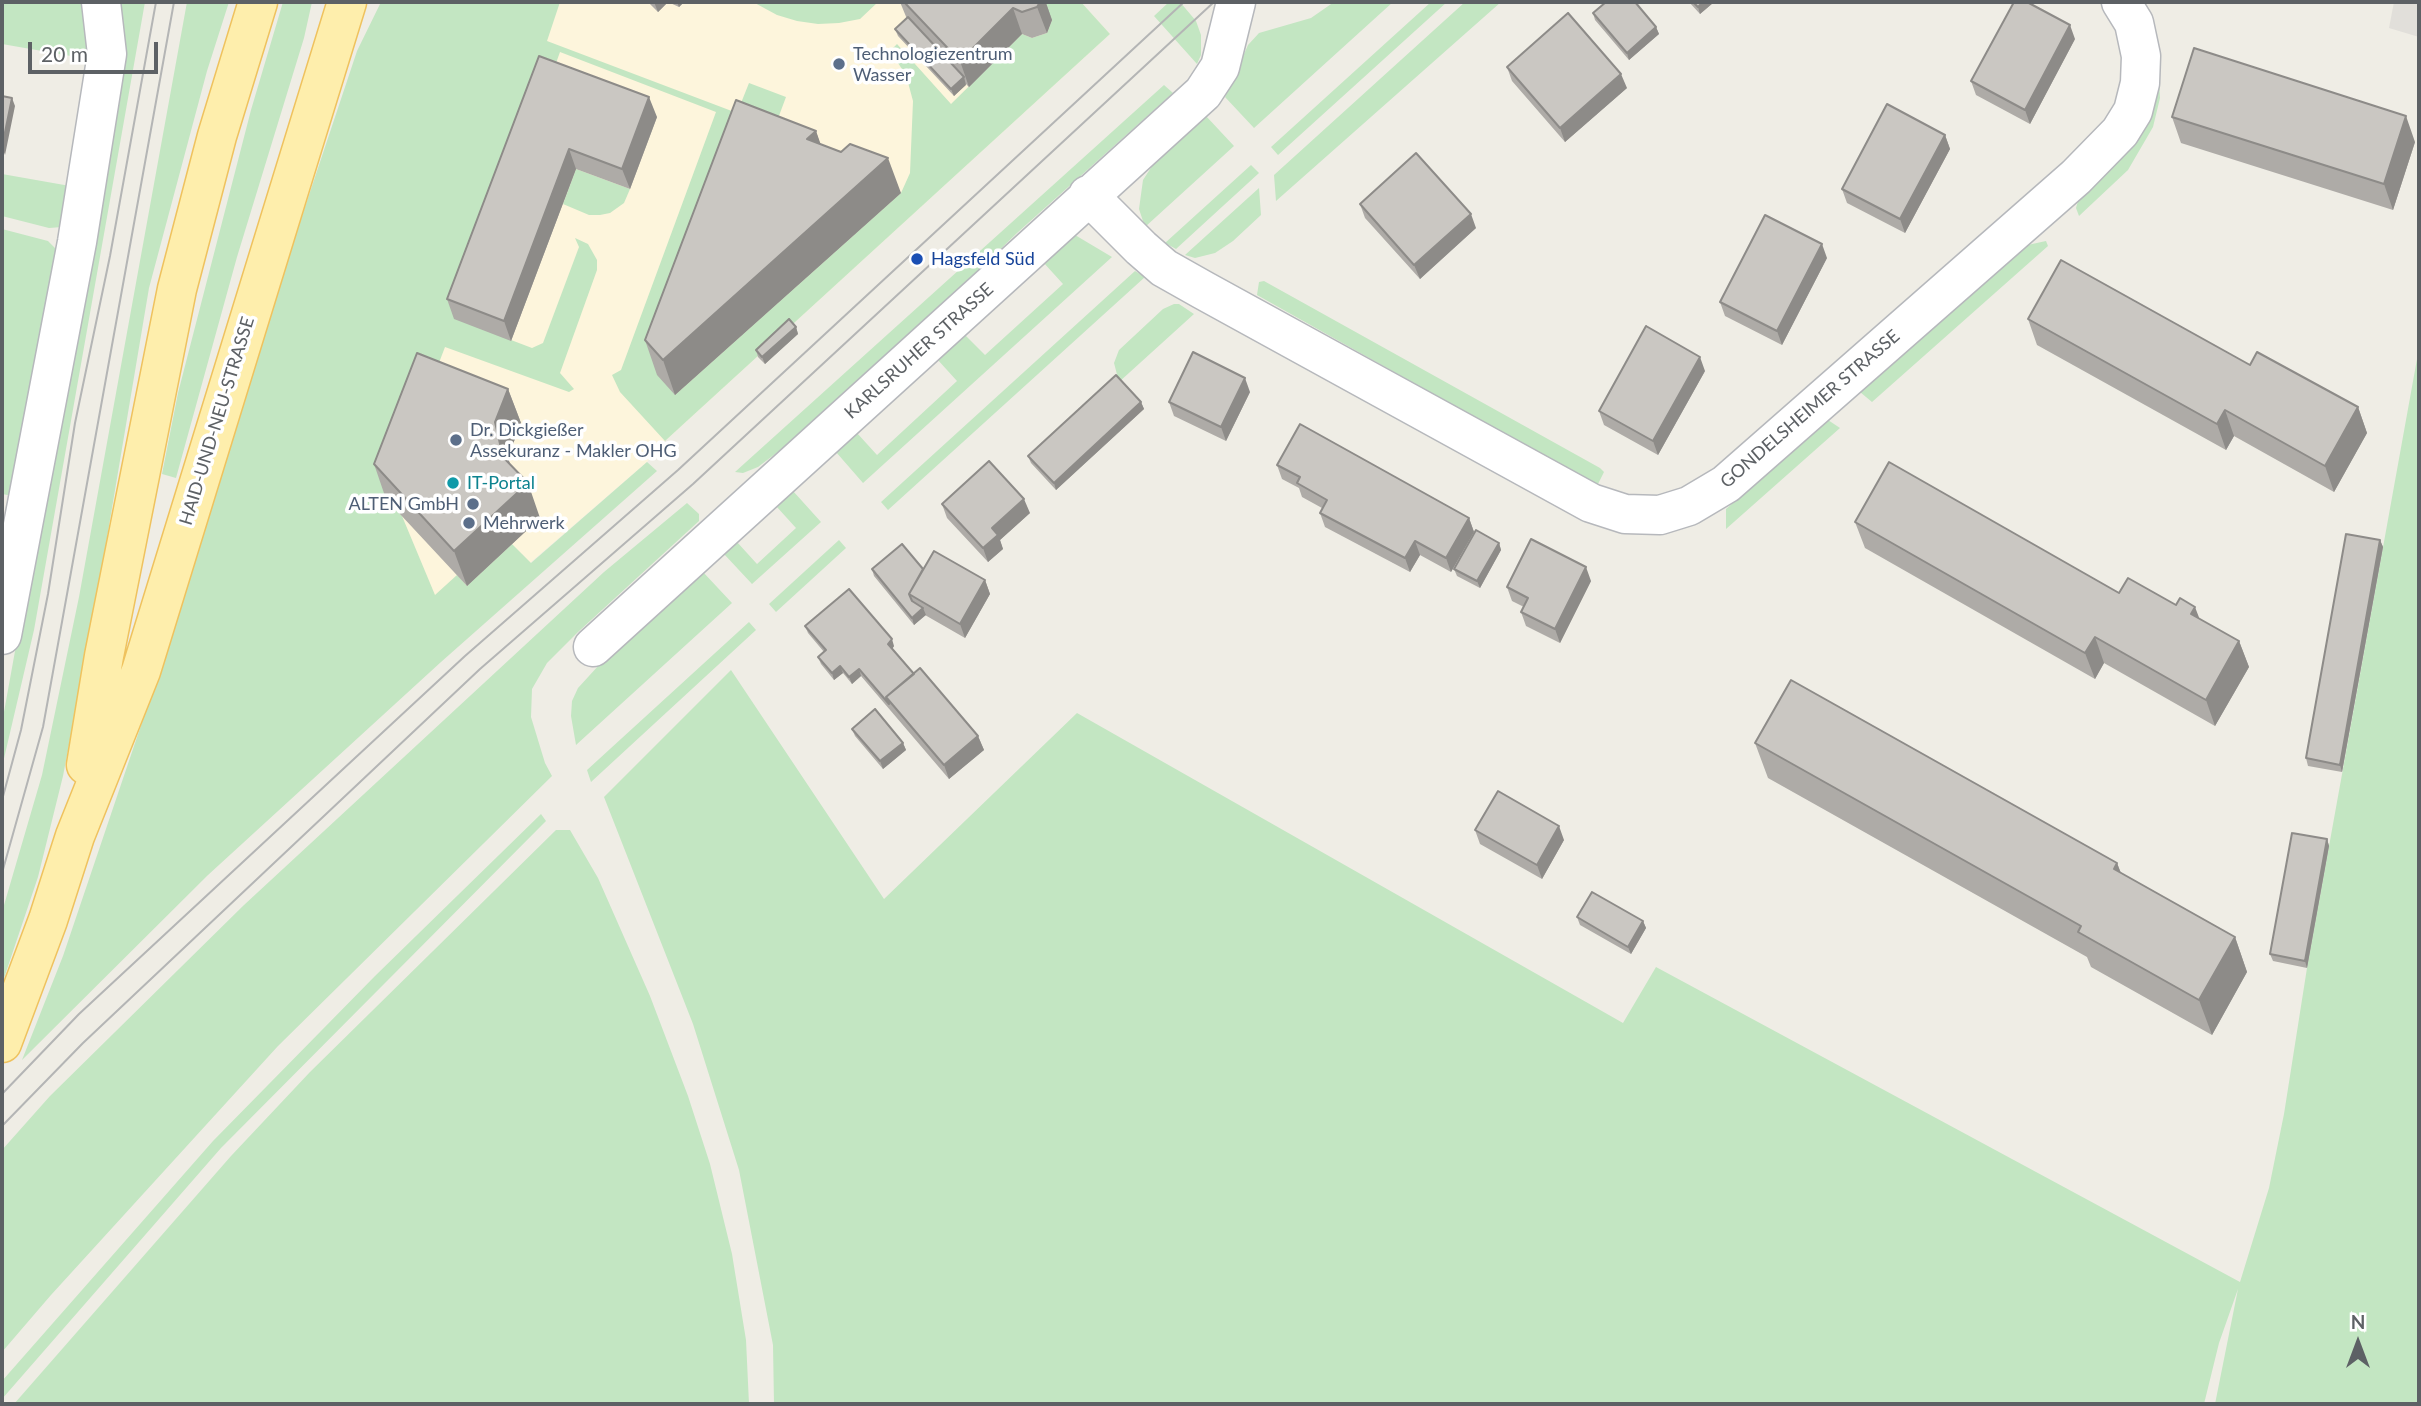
<!DOCTYPE html>
<meta charset="utf-8">
<style>
body{margin:0}
#map{position:relative;width:2421px;height:1406px;overflow:hidden;background:#efede5;font-family:Lato,sans-serif}
canvas{display:block}
.frame{position:absolute;inset:0;border:4px solid #5d6165;pointer-events:none}
.north{position:absolute;left:2323px;top:1308px;width:70px;height:70px;-webkit-text-stroke:5px #fff;paint-order:stroke;rotate:0deg;font-size:19px;font-weight:700;line-height:28px;text-align:center;color:#5d6165}
.north::after{content:'';display:block;margin:auto;width:24px;height:32px;background:#5d6165;clip-path:polygon(50% 0,100% 100%,50% 72%,0 100%)}
.scale{position:absolute;left:28px;top:42px;width:130px;height:32px;box-sizing:border-box;border:4px solid #5d6165;border-top:0;padding-left:9px;font-size:21px;line-height:24px;white-space:nowrap;color:#5d6165;-webkit-text-stroke:5px #fff;paint-order:stroke}
</style>
<div id="map">
<canvas width="2421" height="1406"></canvas>
<div class="frame"></div>
<div class="north">N</div>
<div class="scale">20 m</div>
</div>
<script>
const context = document.querySelector('canvas').getContext('2d');
context.lineJoin = 'round';
function paint(path, color) { context.fillStyle = color; context.fill(path, 'evenodd'); }
const poly = rows => new Path2D(rows.map(r => 'M' + r).join(''));
function trace(path, color, width, dash) { context.strokeStyle = color; context.lineWidth = width; context.lineCap = dash ? 'butt' : 'round'; context.setLineDash(dash || []); context.stroke(path); }
function label(font, color, halo, rows, align = 'center') {
  context.font = font + ' Lato,sans-serif'; context.lineWidth = 7; context.setLineDash([]); context.textBaseline = 'middle'; context.strokeStyle = halo; context.fillStyle = color; for (const [text, x, y, turn = 0] of rows) {
    context.save(); context.translate(x, y); context.rotate((+turn || 0) * Math.PI / 180); context.textAlign = isNaN(turn) ? turn : align; if (halo) context.strokeText(text, 0, 0); context.fillText(text, 0, 0); context.restore();
  }
}
paint(poly([
 [560,2,1081,2,1110,34,665,441,647,462,530,563,522,554,434,637,367,503]
]), '#fdf5dc');
paint(poly([
 [2394,2,2419,2,2419,37,2389,28]
]), '#e1dfda');
paint(poly([
 [2,2,81,2,88,59,2,44],
 [115,2,145,2,34,630,2,767,2,723,55,430],
 [187,2,229,2,207,71,149,288,94,615,63,776,38,877,2,984,2,912,42,775,79,597],
 [283,2,312,2,304,38,237,257,176,478,162,474,178,393,251,110],
 [381,2,560,2,547,41,737,113,749,83,786,97,675,395,901,193,910,173,913,101,906,75,890,51,897,44,951,104,1022,34,1032,38,1047,33,1052,20,1045,4,1047,2,1081,2,1110,34,665,441,620,392,612,375,621,370,716,112,560,52,551,77,490,332,532,348,543,343,579,247,575,238,588,244,597,260,597,270,560,373,574,389,569,392,445,347,387,499,402,516,435,595,457,575,467,586,512,544,531,563,647,462,657,471,441,662,208,875,22,1060,63,956,179,613,252,366,357,51],
 [753,2,878,2,860,19,839,23,818,24,797,21,777,15],
 [1169,2,1180,2,1196,21,1201,35,1201,55,1197,64,1154,16],
 [1334,2,1393,2,1254,128,1225,97,1248,45,1259,33,1311,18],
 [1431,2,1447,2,1278,155,1271,147],
 [1465,2,1501,2,1276,201,1274,175],
 [2158,63,2160,98,2153,127,2128,170,2079,216,2076,208,2078,201],
 [1164,85,1173,93,1017,233,945,303,796,438,758,467,743,473,735,472],
 [1206,116,1234,146,1145,227,1139,209,1143,180,1154,163],
 [1251,165,1259,173,1176,249,1165,243],
 [576,169,630,189,624,203,610,213,600,215,589,215,563,204],
 [2,174,70,186,62,227,49,228,2,216],
 [1259,188,1261,215,1233,241,1215,253,1195,258,1185,255],
 [2,229,48,241,57,250,13,496,2,494],
 [1075,235,1112,257,863,483,836,452,857,433,877,455,957,381,937,359,964,334,985,355,1063,284,1043,262],
 [2046,241,2048,246,1872,402,1860,392,2023,246],
 [1135,271,1145,277,888,510,881,502],
 [1264,281,1600,468,1604,472,1597,486,1257,295,1259,282],
 [1174,304,1179,304,1194,314,1119,382,1114,363,1119,350,1163,309],
 [2419,348,2419,1404,2215,1404,2238,1289,2219,1343,2204,1404,774,1404,773,1345,739,1170,693,1024,604,797,731,670,884,899,1077,713,1623,1023,1656,967,2240,1282,2269,1188,2284,1114,2307,968],
 [1828,420,1840,428,1726,529,1726,509],
 [793,491,821,522,752,584,724,554,737,542,757,564,796,528,776,506],
 [687,503,699,514,699,521,578,632,547,663,532,689,531,717,545,763,552,776,278,1046,51,1295,2,1352,2,1150,50,1096,244,905,604,572],
 [839,540,846,548,776,612,769,604],
 [703,572,732,603,576,745,571,716,572,701,578,688,610,653],
 [749,622,756,630,591,782,587,770],
 [541,814,546,821,221,1148,2,1399,2,1381,213,1141,375,976],
 [556,830,570,830,598,878,650,996,688,1096,710,1164,732,1254,746,1340,749,1404,14,1404,231,1156,310,1072]
]), '#c3e6c2');
const minor = poly([
 [1088,195,1141,248,1164,268,1203,290,1591,503,1625,514,1660,515,1689,506,1726,484,2076,177,2120,132,2133,111,2140,83,2141,56,2134,23,2121,2],
 [2,635,77,242,107,54,101,2],
 [593,647,1203,93,1220,67,1236,2]
]);
const primary = poly([
 [86,765,104,656,177,289,217,136,258,2],
 [2,1043,48,920,75,836,141,671,347,2]
]);
trace(minor, '#b6b8bc', 41);
trace(primary, '#efc25e', 41);
trace(minor, '#fff', 38);
trace(primary, '#feeeac', 38);
trace(poly([
 [2,800,21,730,48,594,75,423,110,256,156,2],
 [2,873,43,727,174,2],
 [2,1094,79,1014,465,656,678,470,1184,2],
 [2,1126,83,1043,480,669,693,484,1214,2]
]), '#b4b5b5', 2);
paint(poly([
 [648,2,684,2,679,7,668,2,658,12],
 [900,2,1047,2,1046,3,1052,20,1047,33,1032,38,1022,34,969,87,966,84,954,96,898,36,895,29,907,19],
 [1689,2,1714,2,1700,14],
 [1593,13,1656,27,1659,34,1629,60,1595,20],
 [2075,39,2030,124,1976,95,1971,81],
 [539,56,657,117,630,189,576,169,511,341,454,319,447,299],
 [1507,67,1627,88,1565,142,1512,81],
 [2172,117,2415,142,2393,210,2181,143],
 [816,131,820,144,901,193,675,395,657,375,645,340],
 [1945,135,1950,149,1905,233,1847,203,1842,189],
 [1360,204,1476,228,1420,279,1365,218],
 [1827,258,1782,345,1725,316,1720,302],
 [2028,319,2250,365,2358,407,2367,433,2334,492,2234,436,2226,450,2037,345],
 [796,327,798,334,765,364,758,357,756,350],
 [1705,371,1658,455,1604,425,1599,411],
 [508,389,521,423,508,457,510,464,540,518,467,586,386,499,374,464],
 [1250,392,1226,441,1174,416,1169,402],
 [1141,402,1144,409,1056,490,1031,463,1028,456],
 [1277,465,1469,518,1474,532,1451,572,1420,555,1410,572,1325,527,1320,513,1322,508,1302,497,1299,488,1282,479],
 [942,504,1030,513,1000,540,1003,549,988,562,947,518],
 [1855,522,2119,593,2200,619,2239,641,2249,667,2215,726,2104,663,2095,679,1865,548],
 [2380,540,2383,547,2342,772,2308,766,2306,758],
 [1499,543,1501,550,1480,588,1457,576,1454,569],
 [872,569,985,580,990,594,965,638,925,615,914,625,874,576],
 [1591,581,1560,643,1526,626,1521,612,1524,607,1512,601,1507,587],
 [805,626,894,646,892,649,914,674,978,736,984,750,949,779,861,676,852,684,843,673,834,680,821,664,818,657,824,652,808,633],
 [852,729,903,743,906,750,883,769,855,736],
 [1755,743,2117,863,2121,873,2235,937,2247,972,2212,1035,2091,967,2087,957,1768,778],
 [1475,830,1564,840,1542,879,1480,844],
 [2327,839,2329,846,2307,968,2273,961,2270,954],
 [1577,917,1643,921,1646,928,1631,954,1580,925]
]), '#aeaba7');
paint(poly([
 [654,2,668,2,658,12],
 [677,2,684,2,679,7],
 [1040,2,1047,2,1046,3,1052,20,1047,33,1037,7],
 [1703,2,1713,2,1713,3,1700,14,1698,7],
 [1013,8,1022,34,969,87,960,61],
 [2070,25,2075,39,2030,124,2025,110],
 [1656,27,1659,34,1629,60,1627,53],
 [1621,74,1627,88,1565,142,1560,128],
 [964,77,966,85,954,96,951,89],
 [649,97,657,117,630,189,622,169],
 [12,98,15,106,5,155,2,147],
 [2406,116,2415,142,2393,210,2384,184],
 [816,131,828,165,807,139],
 [1945,135,1950,149,1905,233,1900,219],
 [569,149,576,169,511,341,504,321],
 [888,158,901,193,675,395,663,360],
 [1471,214,1476,228,1420,279,1414,265],
 [1822,244,1827,258,1782,345,1777,331],
 [796,327,798,334,765,364,762,357],
 [1700,357,1705,371,1658,455,1653,441],
 [1245,378,1250,392,1226,441,1221,427],
 [508,389,521,423,508,457,516,492,503,457,495,422],
 [1141,402,1144,409,1056,490,1054,483],
 [2358,407,2367,433,2334,492,2325,466],
 [2225,410,2234,436,2226,450,2217,424],
 [528,483,540,518,467,586,454,551],
 [1024,499,1030,513,1000,540,1003,549,988,562,983,548,992,528],
 [1469,518,1474,532,1451,572,1446,558],
 [2380,540,2383,547,2342,772,2340,765],
 [1415,541,1420,555,1410,572,1405,558],
 [1499,543,1501,550,1480,588,1477,581],
 [1586,567,1591,581,1560,643,1555,629],
 [985,580,990,594,965,638,960,624],
 [2195,607,2205,633,2191,614],
 [923,608,926,615,914,625,912,618],
 [2095,637,2104,663,2095,679,2085,653],
 [892,639,894,646,891,651,888,644],
 [2239,641,2249,667,2215,726,2206,700],
 [840,666,843,673,834,680,832,673],
 [859,669,861,676,852,684,849,677],
 [978,736,984,750,949,779,944,765],
 [903,743,906,750,883,769,880,761],
 [1559,826,1564,840,1542,879,1537,865],
 [2327,839,2329,846,2307,968,2305,961],
 [2117,863,2130,898,2114,869],
 [1643,921,1646,928,1631,954,1628,947],
 [2235,937,2247,972,2212,1035,2199,1000]
]), '#8d8b88');
const building = poly([
 [904,2,1040,2,1037,7,1022,12,1013,8,960,61,904,2],
 [1606,2,1635,2,1656,27,1627,53,1593,13,1606,2],
 [1693,2,1703,2,1698,7,1693,2],
 [2014,2,2027,2,2070,25,2025,110,1971,81,2014,2],
 [1568,13,1621,74,1560,128,1507,67,1568,13],
 [908,17,964,77,951,89,895,29,908,17],
 [2194,48,2406,116,2384,184,2172,117,2194,48],
 [539,56,649,97,622,169,569,149,504,321,447,299,539,56],
 [2,96,12,98,2,147,2,96],
 [736,100,816,131,807,139,841,152,850,144,888,158,663,360,645,340,736,100],
 [1887,104,1945,135,1900,219,1842,189,1887,104],
 [1416,153,1471,214,1414,265,1360,204,1416,153],
 [1765,215,1822,244,1777,331,1720,302,1765,215],
 [2061,260,2250,365,2257,352,2358,407,2325,466,2225,410,2217,424,2028,319,2061,260],
 [789,319,796,327,762,357,756,350,789,319],
 [1646,326,1700,357,1653,441,1599,411,1646,326],
 [1193,352,1245,378,1221,427,1169,402,1193,352],
 [417,353,508,389,495,422,503,457,528,483,454,551,374,464,417,353],
 [1116,375,1141,402,1054,483,1028,456,1116,375],
 [1300,424,1469,518,1446,558,1415,541,1405,558,1320,513,1327,500,1297,483,1300,477,1277,465,1300,424],
 [989,461,1024,499,992,528,998,535,983,548,942,504,989,461],
 [1889,462,2119,593,2128,578,2176,605,2180,598,2195,607,2191,614,2239,641,2206,700,2095,637,2085,653,1855,522,1889,462],
 [1476,530,1499,543,1477,581,1454,569,1476,530],
 [2346,534,2380,540,2340,765,2306,758,2346,534],
 [1531,539,1586,567,1555,629,1521,612,1528,598,1507,587,1531,539],
 [902,544,923,569,909,594,912,601,923,608,912,618,872,569,902,544],
 [934,551,985,580,960,624,909,594,934,551],
 [849,589,892,639,888,644,914,674,886,697,889,704,859,669,849,677,840,666,832,673,818,657,826,650,805,626,849,589],
 [920,668,978,736,944,765,886,697,920,668],
 [1791,680,2117,863,2114,869,2235,937,2199,1000,2078,932,2081,926,1755,743,1791,680],
 [875,709,903,743,880,761,852,729,875,709],
 [1498,791,1559,826,1537,865,1475,830,1498,791],
 [2292,833,2327,839,2305,961,2270,954,2292,833],
 [1592,892,1643,921,1628,947,1577,917,1592,892]
]);
paint(building, '#cac7c2');
trace(building, '#8d8b88', 2);
for (const [x, y, r, color] of [
 [839,64,7,"#5c6f8a"],
 [917,259,7,"#1a4fb4"],
 [456,440,7,"#5c6f8a"],
 [453,483,7,"#0f9aa8"],
 [473,504,7,"#5c6f8a"],
 [469,523,7,"#5c6f8a"]
]) { const dot = new Path2D(); dot.arc(x, y, r, 0, 2 * Math.PI); context.fillStyle = color; context.fill(dot); trace(dot, '#fff', 2.5); }
label('18px', '#4e5e75', '#fff', [
 ["Technologiezentrum",853,54],
 ["Wasser",853,75],
 ["Dr. Dickgießer",470,430],
 ["Assekuranz - Makler OHG",470,451],
 ["ALTEN GmbH",459,504,"right"],
 ["Mehrwerk",483,523]
], 'left');
label('18px', '#164399', '#fff', [
 ["Hagsfeld Süd",931,259]
], 'left');
label('18px', '#5d6165', '#fff', [
 ["KARLSRUHER STRASSE",919,351,-42],
 ["GONDELSHEIMER STRASSE",1810,409,-41],
 ["HAID-UND-NEU-STRASSE",217,421,-73]
]);
label('18px', '#0d838f', '#fff', [
 ["IT-Portal",467,483]
], 'left');
</script>
